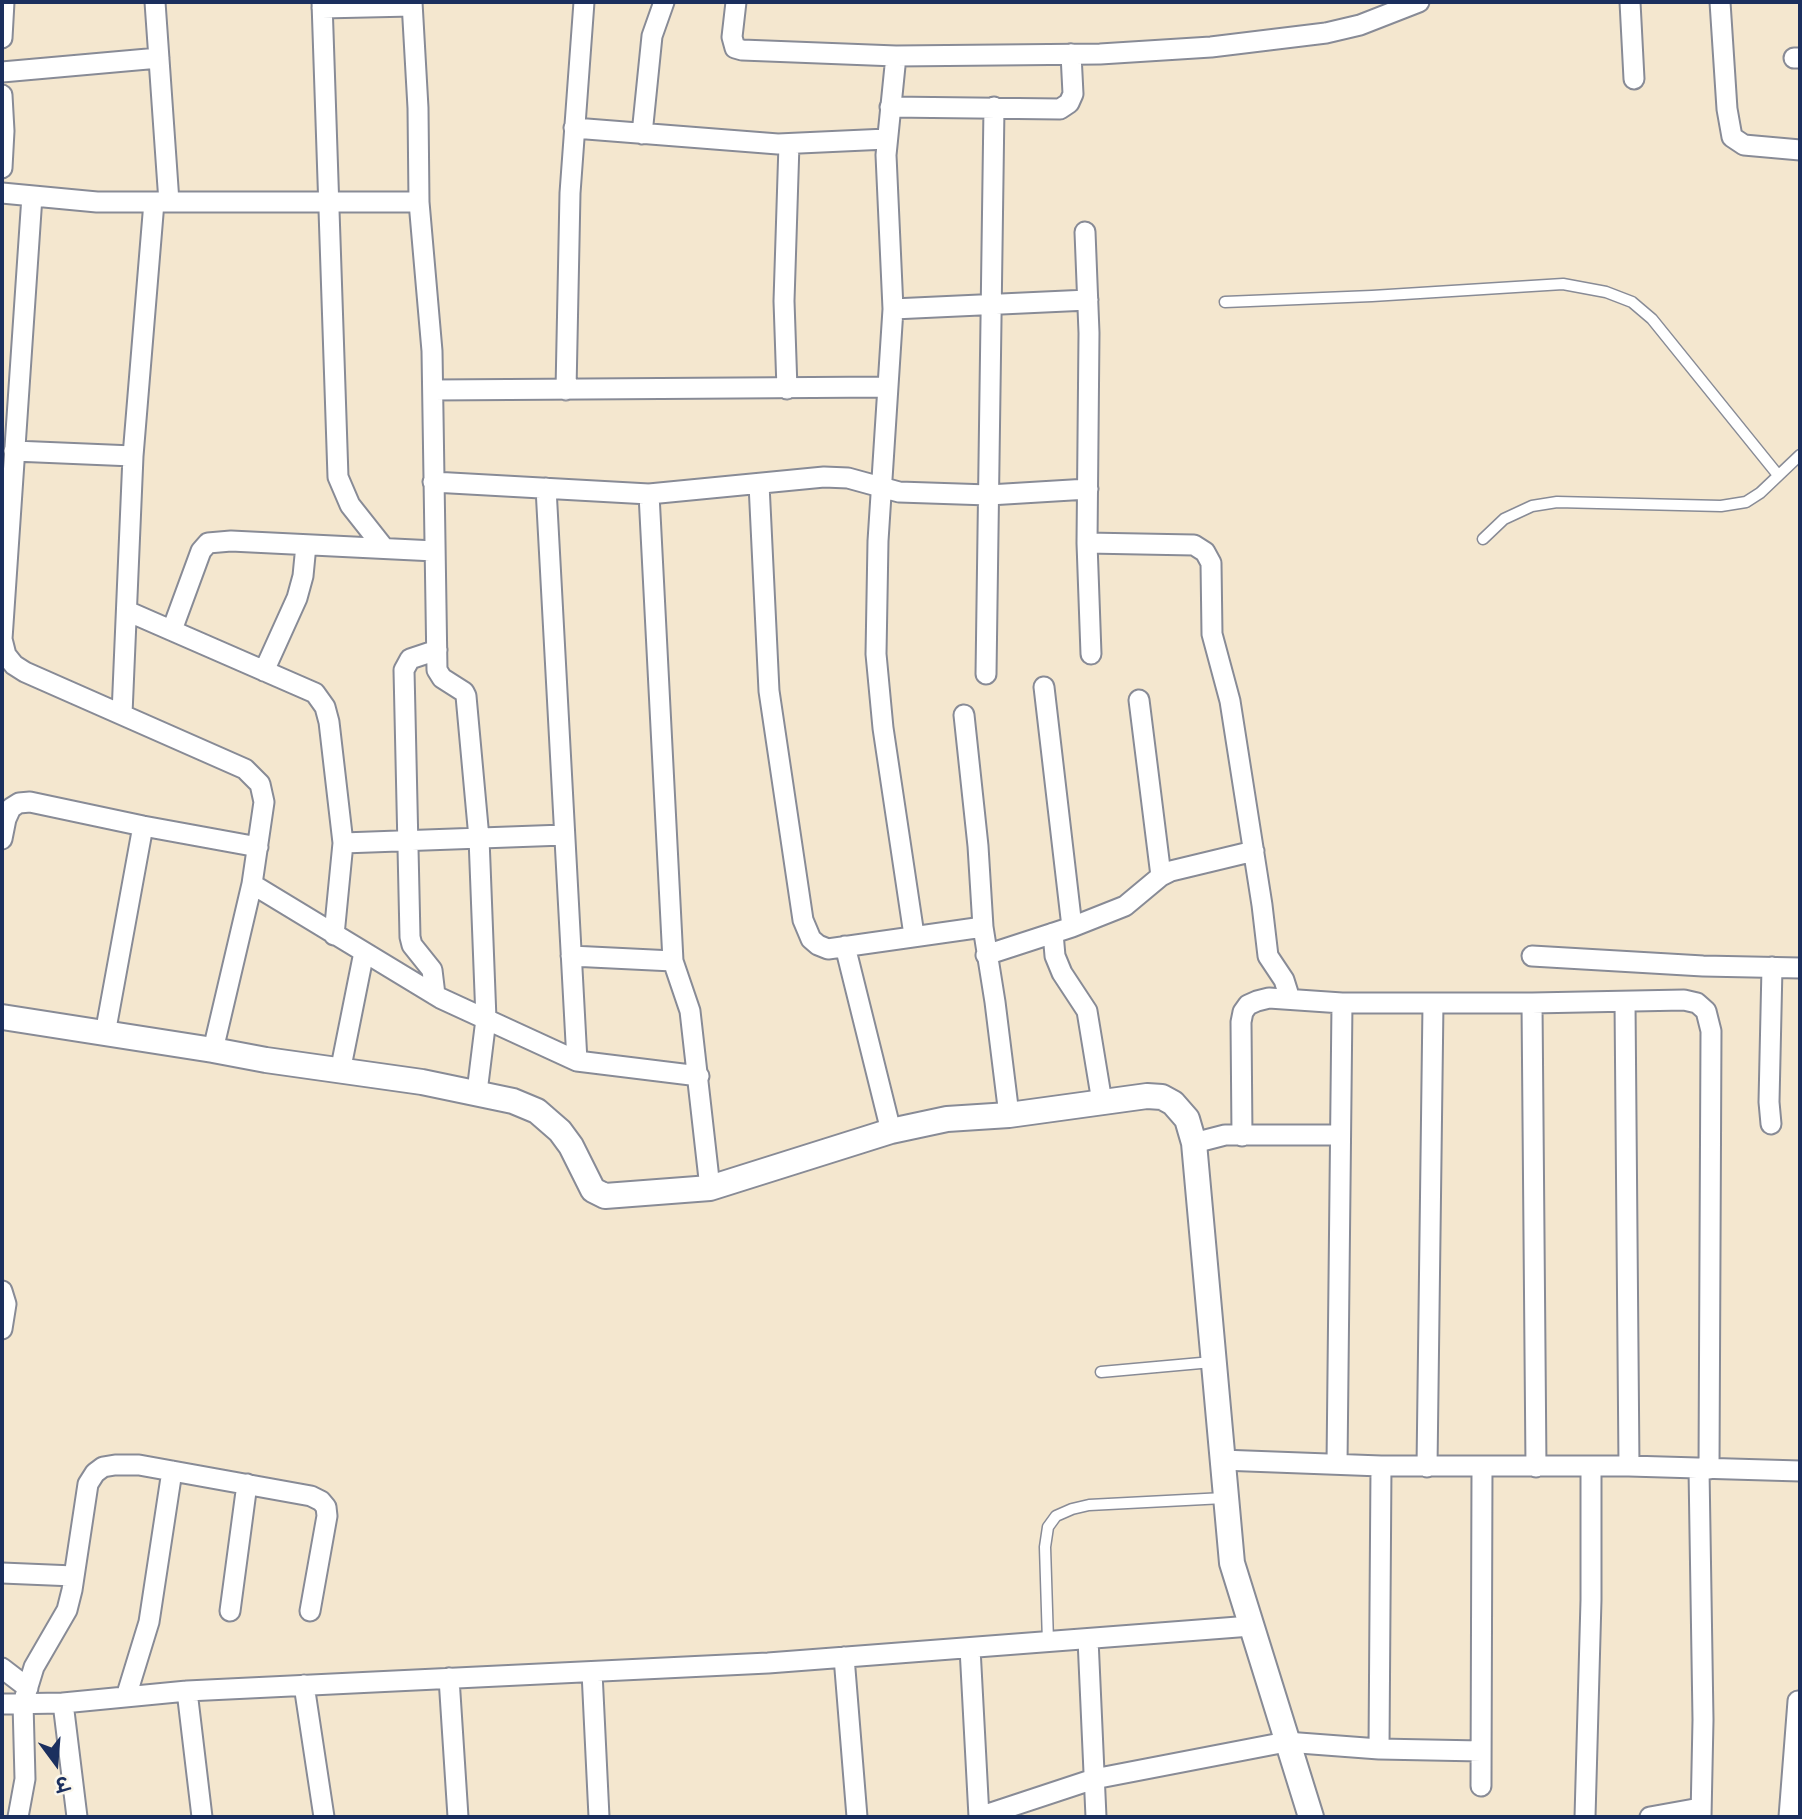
<!DOCTYPE html>
<meta charset="utf-8">
<style>
body{margin:0}
#map{position:relative;width:1802px;height:1819px;overflow:hidden;background:#f4e7cf;font-family:"Shantell Sans","Playpen Sans Deva",sans-serif}
canvas{display:block}
.frame{position:absolute;inset:0;border:4px solid #1b2f5e;pointer-events:none}
.north{position:absolute;left:21px;top:1728px;width:70px;height:70px;-webkit-text-stroke:5px #fbf7ec;paint-order:stroke;rotate:164deg;font-size:19px;font-weight:700;line-height:28px;text-align:center;color:#1b2f5e}
.north::after{content:'';display:block;margin:auto;width:24px;height:32px;background:#1b2f5e;clip-path:polygon(50% 0,100% 100%,50% 72%,0 100%)}
</style>
<div id="map">
<canvas width="1802" height="1819"></canvas>
<div class="frame"></div>
<div class="north">उ</div>
</div>
<script>
const context = document.querySelector('canvas').getContext('2d');
context.lineJoin = 'round';
const poly = rows => new Path2D(rows.map(r => 'M' + r).join(''));
function trace(path, color, width, dash) { context.strokeStyle = color; context.lineWidth = width; context.lineCap = dash ? 'butt' : 'round'; context.setLineDash(dash || []); context.stroke(path); }
const service = poly([
 [1225,302,1372,296,1563,284,1606,292,1632,302,1652,319,1778,475],
 [1483,539,1504,519,1532,506,1557,502,1721,506,1746,502,1760,493,1800,455],
 [1101,1372,1212,1362],
 [1048,1642,1045,1547,1048,1527,1056,1516,1072,1509,1089,1505,1224,1498]
]);
const minor = poly([
 [155,2,169,202],
 [322,2,338,477,350,505,384,548],
 [412,2,418,108,419,202,432,351,437,670,442,678,464,692,466,696,479,838,486,1019,477,1092],
 [736,2,732,37,735,48,742,50,896,56,1100,54,1211,47,1326,33,1360,25,1419,2],
 [1630,2,1634,79],
 [1720,2,1727,109,1732,137,1744,145,1800,150],
 [322,8,412,6],
 [2,38,4,2],
 [896,56,886,155,893,309,878,541,876,654,883,728,914,935],
 [1794,58,1800,58],
 [2,72,159,58],
 [2,95,4,131,2,168],
 [890,107,1060,109,1069,103,1073,94,1071,54],
 [574,128,778,144,887,139],
 [642,134,652,36,664,2],
 [2,193,97,202,419,202],
 [32,196,2,639,6,655,14,665,25,672,245,769,260,784,264,802,252,884,213,1050],
 [1085,232,1089,333,1087,543,1091,654],
 [893,309,1088,300],
 [787,389,784,301,789,144],
 [433,390,888,387],
 [566,390,570,193,584,2],
 [14,451,133,456],
 [433,482,649,494,673,961,690,1011,710,1188],
 [759,484,769,691,803,920,811,939,818,945,828,949,983,927],
 [546,488,577,1061],
 [649,494,824,477,848,478,899,492,989,495,1088,489],
 [1087,543,1194,545,1205,552,1211,563,1212,634,1230,701,1262,905,1268,956,1284,980,1290,999],
 [127,611,315,693,325,707,329,722,343,843,334,935],
 [172,630,201,551,208,543,231,541,435,551],
 [264,671,297,598,303,576,306,545],
 [986,674,994,107],
 [1044,687,1072,927],
 [1139,700,1161,876],
 [122,714,133,456,154,202],
 [964,715,978,846,983,927,995,1002,1009,1115],
 [2,839,6,819,11,808,19,803,30,802,143,826,258,847],
 [343,843,564,835],
 [252,884,440,998,577,1061,699,1076],
 [1053,933,1055,956,1062,973,1087,1011,1102,1102],
 [845,946,891,1131],
 [986,955,1072,927,1125,906,1161,876,1171,871,1254,851],
 [571,956,673,961],
 [1532,956,1703,966,1800,968],
 [435,995,432,970,412,945,410,937,404,670,410,659,437,650],
 [1625,1002,1629,1466],
 [1532,1003,1536,1467],
 [105,1034,143,826],
 [340,1072,364,952],
 [1771,1124,1769,1102,1772,967],
 [1242,1136,1241,1022,1243,1012,1248,1005,1257,1001,1269,998,1342,1003,1532,1003,1684,1000,1697,1003,1706,1011,1711,1031,1709,1469],
 [1194,1143,1225,1135,1340,1135],
 [2,1291,6,1304,2,1329],
 [1221,1460,1381,1466,1629,1466,1800,1471],
 [1337,1464,1342,1003],
 [1427,1467,1433,1003],
 [1699,1469,1703,1720,1701,1817],
 [2,1573,74,1576],
 [230,1611,247,1484],
 [1088,1639,1096,1817],
 [970,1648,979,1817],
 [844,1657,857,1817],
 [2,1668,28,1688],
 [592,1672,599,1817],
 [449,1678,458,1817],
 [304,1685,324,1817],
 [187,1691,202,1817],
 [126,1697,149,1622,172,1471],
 [63,1703,77,1817],
 [2,1704,63,1703,187,1691,768,1663,1251,1626],
 [1379,1749,1381,1466],
 [1481,1786,1482,1467],
 [18,1817,25,1779,23,1703,34,1667,67,1610,72,1590,88,1484,95,1473,103,1467,115,1465,139,1465,311,1496,321,1501,326,1507,327,1516,310,1611],
 [979,1817,1094,1779,1286,1742,1379,1749,1481,1751],
 [1585,1817,1591,1600,1591,1467],
 [1650,1817,1700,1808],
 [1789,1817,1798,1701]
]);
const tertiary = poly([
 [2,1017,213,1050,266,1060,422,1082,513,1101,537,1111,560,1131,571,1146,593,1190,605,1196,710,1188,891,1131,947,1119,1009,1115,1147,1096,1162,1097,1173,1103,1187,1119,1194,1143,1232,1563,1311,1817]
]);
trace(service, '#888b96', 13);
trace(minor, '#888b96', 23);
trace(tertiary, '#888b96', 28);
trace(service, '#fff', 10);
trace(minor, '#fff', 19);
trace(tertiary, '#fff', 24);
</script>
